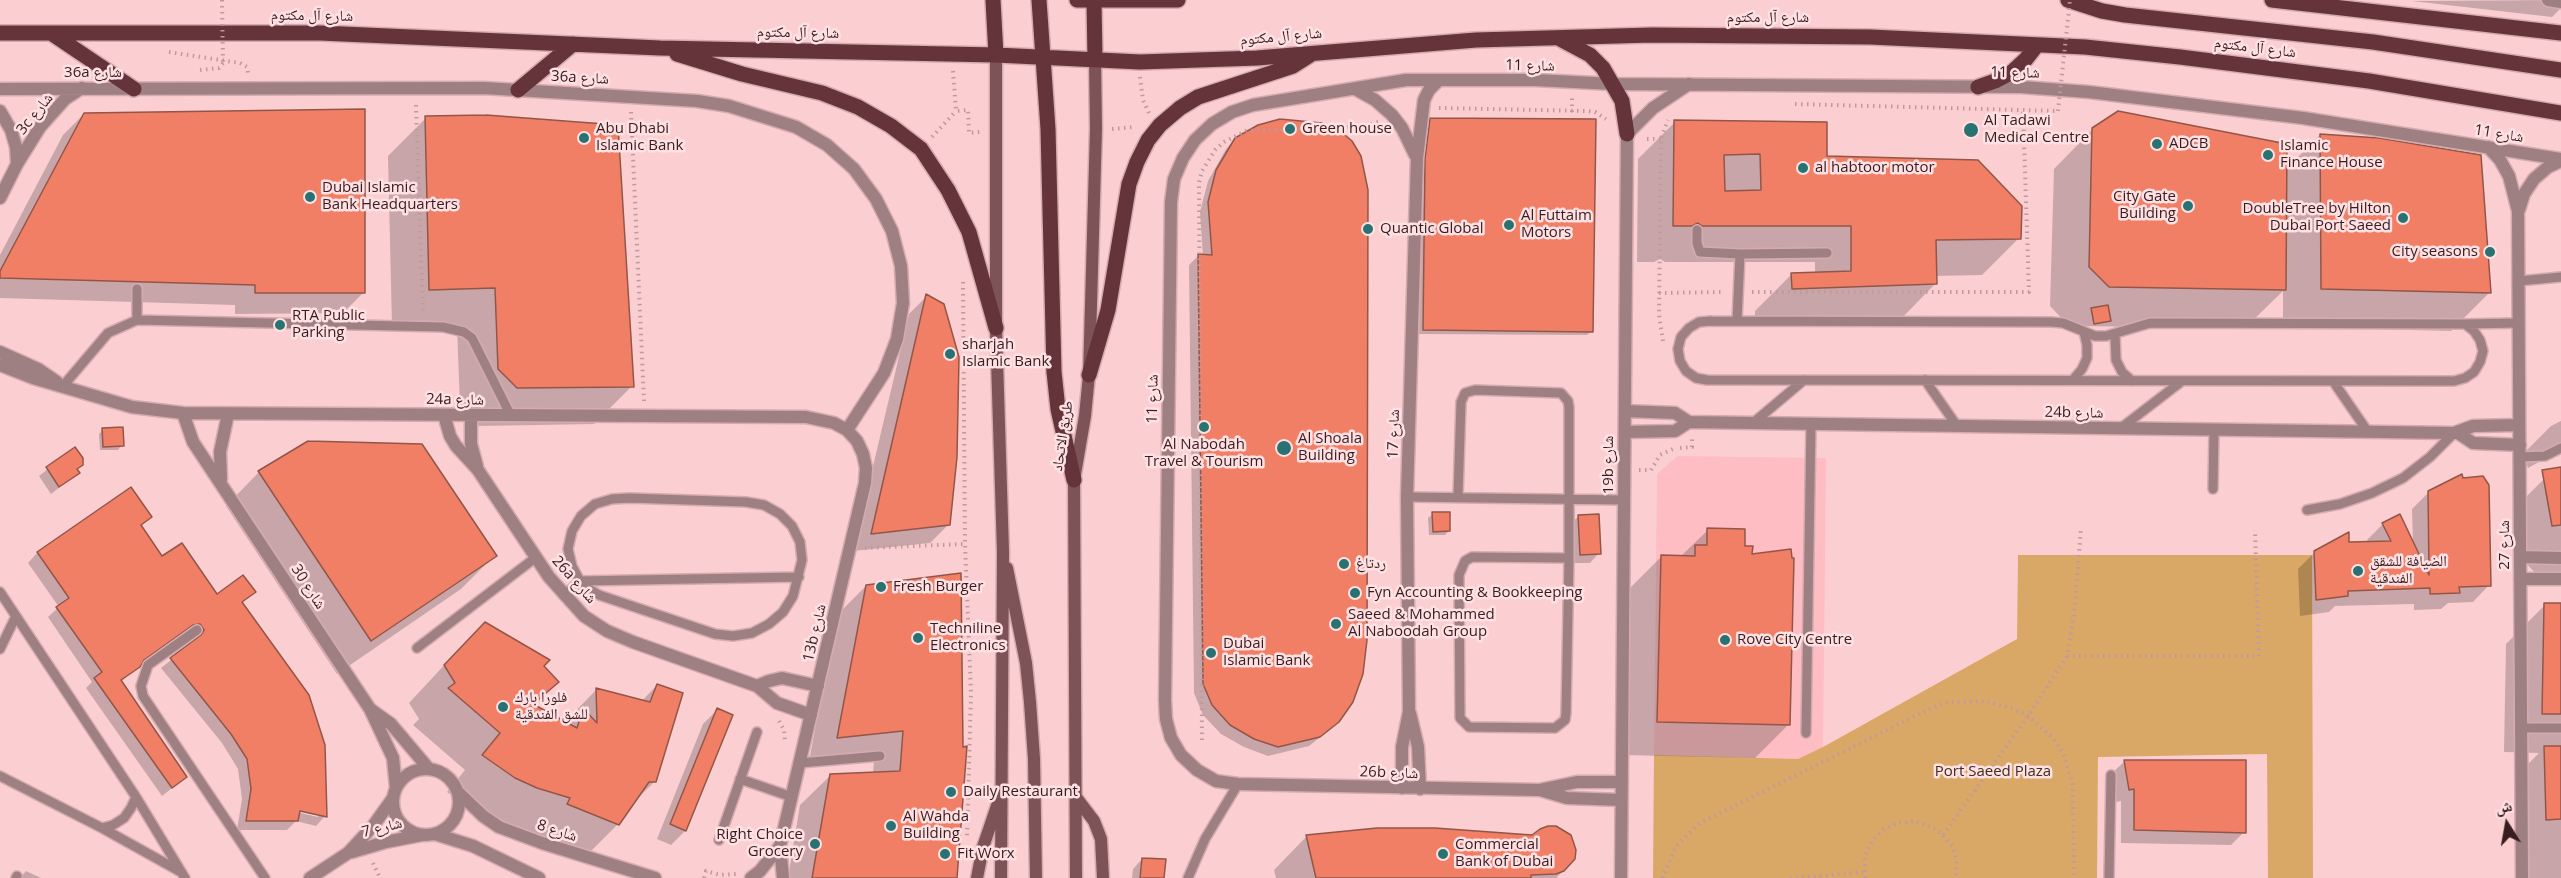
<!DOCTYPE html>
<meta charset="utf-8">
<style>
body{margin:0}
#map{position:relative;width:2561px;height:878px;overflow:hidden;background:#fbcfd2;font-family:"Open Sans","Noto Naskh Arabic",sans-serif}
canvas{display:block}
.north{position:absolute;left:2477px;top:794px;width:60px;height:60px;-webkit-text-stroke:4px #ffe1e3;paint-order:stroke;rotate:349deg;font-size:16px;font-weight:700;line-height:24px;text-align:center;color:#381d20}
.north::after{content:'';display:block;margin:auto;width:21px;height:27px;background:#381d20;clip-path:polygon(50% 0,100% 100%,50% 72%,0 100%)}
</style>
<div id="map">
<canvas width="2561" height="878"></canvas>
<div class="north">ش</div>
</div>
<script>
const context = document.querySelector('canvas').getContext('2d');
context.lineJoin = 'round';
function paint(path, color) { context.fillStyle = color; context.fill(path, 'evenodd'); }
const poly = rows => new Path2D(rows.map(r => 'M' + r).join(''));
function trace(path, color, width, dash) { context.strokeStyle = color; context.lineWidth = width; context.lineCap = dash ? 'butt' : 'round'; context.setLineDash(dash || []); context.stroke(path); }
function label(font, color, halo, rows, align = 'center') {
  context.font = font + ' "Open Sans","Noto Naskh Arabic",sans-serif'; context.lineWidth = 5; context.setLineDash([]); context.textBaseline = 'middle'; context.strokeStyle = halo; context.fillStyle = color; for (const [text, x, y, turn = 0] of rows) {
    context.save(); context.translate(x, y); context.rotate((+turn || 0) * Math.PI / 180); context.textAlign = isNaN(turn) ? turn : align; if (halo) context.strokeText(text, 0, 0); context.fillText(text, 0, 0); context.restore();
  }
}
paint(poly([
 [1678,456,1826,458,1823,747,1798,759,1654,755,1657,474]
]), '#fdbdc2');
paint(poly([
 [2018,555,2312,555,2313,878,2268,878,2267,754,2098,757,2097,878,1653,878,1654,755,1798,759,1823,747,2017,639]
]), '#d9a866');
paint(poly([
 [2561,0,2561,8,2552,17,2412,1],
 [84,114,364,292,343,313,235,314,235,305,0,298,0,255,63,135],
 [426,118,632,386,594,424,479,426,460,407,457,326,392,327,388,156],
 [1431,119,1592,331,1587,335,1419,334,1422,164,1426,124],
 [1675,122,1825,158,2019,238,1982,275,1935,276,1935,284,1899,321,1755,325,1755,311,1792,274,1815,274,1815,262,1665,262,1660,259,1654,262,1637,262,1638,159],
 [2093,129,2285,170,2320,135,2490,292,2451,331,2283,327,2283,291,2245,328,2069,326,2050,306,2054,169],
 [1235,139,1328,731,1309,746,1268,756,1244,747,1221,734,1203,715,1194,693,1189,265,1198,256,1203,256,1200,212,1208,181,1226,149],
 [927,296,948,525,930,543,853,551,909,314],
 [2561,421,2561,450,2528,468,2523,454,2551,426],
 [103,430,122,445,118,450,100,450,99,434],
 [74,449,78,473,51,494,39,476],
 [259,472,495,555,461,589,337,674,226,506],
 [2561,472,2561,574,2536,574,2524,561,2515,508,2544,479],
 [131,489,150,517,140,527,162,558,217,596,254,592,241,604,325,816,316,826,296,821,287,830,237,830,242,799,238,769,222,743,161,668,194,642,194,636,185,632,140,663,121,682,186,777,162,796,86,688,92,682,48,617,59,607,28,563,37,553],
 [293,808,318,813,318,817,292,811],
 [2429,492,2489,585,2473,602,2448,603,2441,609,2414,610,2414,604,2335,606,2329,612,2300,616,2298,569,2315,552,2347,543,2368,543,2367,540,2383,524,2413,544,2412,509],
 [1433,514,1449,531,1445,535,1429,535,1428,518],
 [1579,516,1599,553,1590,563,1571,563,1569,525],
 [1708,530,1743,548,1751,556,1788,725,1755,758,1624,755,1628,590,1661,557,1680,557],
 [866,586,956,878,788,878,800,805,831,775,873,774,874,760,808,767,836,616],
 [2545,605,2561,605,2561,878,2519,878,2516,776,2539,753,2504,752,2506,644],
 [449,660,542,666,557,682,534,706,564,723,596,690,641,702,657,685,655,781,630,806,618,824,582,860,532,840,535,834,501,824,479,814,447,792,465,770,413,725,419,719,409,703],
 [717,710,732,715,685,831,671,845,657,839,703,724],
 [2125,761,2244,832,2231,845,2121,843,2121,801,2116,802,2111,774],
 [1307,836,1569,865,1556,878,1276,878,1274,870],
 [1142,859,1162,878,1132,878,1133,869],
 [26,871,41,878,20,878]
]), '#0003');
const building = poly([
 [365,109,365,293,255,293,255,285,0,278,0,271,84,113,365,109],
 [2118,111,2287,144,2286,290,2109,287,2089,267,2092,128,2118,111],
 [486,115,618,125,634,387,517,388,498,369,495,288,429,290,425,116,486,115],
 [1430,118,1596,119,1593,332,1423,330,1425,159,1430,118],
 [1280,119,1322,123,1339,130,1352,141,1361,156,1368,190,1367,640,1363,674,1353,702,1339,722,1320,737,1278,747,1254,739,1230,725,1212,705,1203,684,1198,254,1212,255,1208,202,1216,170,1235,138,1258,125,1280,119],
 [1674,120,1827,122,1827,156,1978,160,2022,206,2021,239,1936,240,1937,284,1792,289,1791,273,1851,271,1851,226,1702,226,1698,223,1692,226,1673,226,1674,120],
 [1760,154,1761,190,1725,191,1724,155,1760,154],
 [2320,134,2379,138,2481,155,2491,293,2321,289,2320,134],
 [926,294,944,304,959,357,957,457,950,525,871,534,926,294],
 [2108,305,2111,321,2094,324,2091,308,2108,305],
 [123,427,124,446,103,447,102,428,123,427],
 [308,441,422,444,497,556,371,641,258,471,308,441],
 [75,447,83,458,83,465,77,469,80,473,59,487,46,467,75,447],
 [2561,467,2561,525,2552,526,2542,470,2561,467],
 [2462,474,2463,478,2483,476,2489,485,2491,586,2459,587,2460,593,2430,594,2430,588,2348,591,2348,596,2316,600,2314,551,2349,532,2349,542,2391,541,2382,523,2400,514,2429,575,2428,491,2462,474],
 [131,487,152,517,141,525,162,556,182,543,217,594,243,575,256,592,242,602,309,695,325,745,327,817,300,811,298,821,246,821,251,789,247,759,231,734,170,658,201,635,204,630,200,624,193,625,144,660,140,667,121,680,187,777,172,788,94,678,102,672,56,607,69,598,37,552,131,487],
 [1432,512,1450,512,1450,531,1433,532,1432,512],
 [1599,514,1601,554,1580,555,1578,515,1599,514],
 [1707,528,1745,529,1745,546,1753,546,1752,554,1791,549,1792,558,1794,558,1790,725,1657,722,1661,555,1695,556,1695,545,1707,545,1707,528],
 [961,573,963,747,967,746,957,878,812,878,830,774,900,771,903,731,837,738,866,585,961,573],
 [2544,603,2561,603,2561,714,2542,714,2544,603],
 [485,622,550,660,544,666,559,682,533,704,577,728,583,708,597,723,596,688,650,702,657,684,683,693,656,782,649,782,619,825,567,804,570,798,537,788,515,778,482,755,500,733,448,688,455,683,444,665,485,622],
 [717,708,733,715,686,831,670,824,717,708],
 [2544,746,2561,746,2561,819,2546,820,2544,746],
 [2124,760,2246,760,2246,833,2134,830,2134,789,2129,790,2124,760],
 [1548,826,1556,826,1571,835,1576,850,1575,859,1564,871,1556,874,1531,875,1531,878,1316,878,1306,835,1377,828,1435,828,1532,835,1540,829,1548,826],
 [1142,858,1166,859,1164,878,1140,878,1142,858]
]);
paint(building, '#f17f66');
trace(building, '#925649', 1.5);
const service = poly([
 [1697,230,1697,243,1700,252,1740,254,1737,321],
 [1740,254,1827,253],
 [2519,281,2561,277],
 [137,289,137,320],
 [1711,321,2051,322,2063,323,2095,336,2106,336,2150,323,2465,324,2474,331,2480,340,2483,351,2480,362,2474,372,2465,378,2454,381,1707,380,1696,378,1686,371,1680,361,1678,349,1681,337,1689,328,1699,322,1711,321],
 [2465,324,2519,323],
 [2115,334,2116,360,2122,372,2132,381],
 [1925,380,1957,426],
 [2073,380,2082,369,2087,358,2087,345,2084,332],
 [2333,381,2368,432],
 [63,386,108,333,137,320,443,327,464,332,472,338,511,416],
 [1753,423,1804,380],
 [2121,428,2182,381],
 [2520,457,2545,456,2561,448],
 [2213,489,2214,430],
 [1407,497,1624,500],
 [1458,497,1461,402,1465,393,1475,390,1561,393,1568,401,1569,407,1569,558],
 [629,498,746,502,764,505,780,514,792,526,800,542,802,560,793,596,783,612,769,624,752,633,733,636,715,634,599,595,589,589,580,581,572,566,568,549,572,531,581,516,595,504,612,499,629,498],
 [2307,510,2340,504,2372,493,2403,478,2430,457,2454,433],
 [1472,557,1569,558,1566,713,1565,720,1555,728,1469,727,1460,718,1459,575,1465,561,1472,557],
 [0,592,136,797,185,878],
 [564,596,580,581,799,577],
 [197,630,148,665,141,686,143,696,265,878],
 [417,648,535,558],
 [0,649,16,616],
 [2521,728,2561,728],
 [1806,733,1811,424],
 [800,763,880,756],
 [0,776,102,828,181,872],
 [740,779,792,797],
 [102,828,113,825,124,818,131,808,136,797],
 [719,840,757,732],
 [16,878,17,876],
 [1188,878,1205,839,1238,784],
 [2109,878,2111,775]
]);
const minor = poly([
 [2548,0,2561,2],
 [0,89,484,88,697,101,729,106,796,127,827,145,854,169,876,199,892,231,901,266,903,303,897,339,884,373,847,430],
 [1355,89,1375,100,1392,115,1402,128,1415,155],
 [0,111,11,130,16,147,17,163],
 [2488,147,2500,160,2509,176,2518,211,2522,878],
 [0,198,17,164,40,127,65,99,82,88],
 [2519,210,2524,194,2534,179,2548,167,2561,161],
 [0,352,38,369,57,382],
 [0,365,33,378,132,407,183,413,806,417,834,423,847,430,857,441,863,454,866,468,865,483,780,846,783,878],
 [1625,411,1675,413,1689,422,1753,423,2454,433,2473,426,2519,425],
 [183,413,193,442,370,709,393,758,396,788],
 [444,415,450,436,456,446,478,470,549,577,584,616,607,631,633,642,757,686,777,703,811,715],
 [471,416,471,444,477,466],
 [1625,432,1675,431,1689,422],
 [2458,433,2473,443,2520,445],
 [221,479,220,452,228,414],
 [2520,557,2561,558],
 [2520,579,2561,579],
 [757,686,769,681,782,678,818,686],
 [370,709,391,724,429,769],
 [1410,713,1418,747,1420,789],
 '393 802a33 33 0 1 1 66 0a33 33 0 1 1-66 0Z',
 [1622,782,1577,782,1539,790,1238,784,1216,781,1197,770,1181,755,1171,738,1166,719,1165,700,1171,202,1174,179,1183,158,1195,140,1212,124,1232,112,1253,105,1406,80,1535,80,1614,84,2021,87,2089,92,2303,118,2561,159],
 [1402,788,1402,747,1409,712,1407,497,1417,158,1424,100,1429,90,1438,81],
 [1540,790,1567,798,1621,800],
 [352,852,386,842,422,835],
 [310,878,348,853,373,826,393,798],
 [751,878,760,871,780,846],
 [1621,878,1627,134,1653,108,1689,84]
]);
const tertiary = poly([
 [459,793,483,816,499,827,542,843,655,878],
 [435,834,473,846,539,878]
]);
const secondary = poly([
 [996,55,996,328,1003,552,1001,878],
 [1007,568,1026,663,1030,702,1034,759,1036,878],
 [1075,796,1094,821,1101,839,1103,878],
 [977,878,983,847,999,800],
 [1076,878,1074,480,1085,416,1089,375,1096,129,1095,59]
]);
const primary = poly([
 [993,0,996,55],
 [1039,0,1048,129,1054,372,1058,409,1074,480],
 [1077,0,1178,0],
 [2068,0,2102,11,2125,15,2373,42,2561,70],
 [2272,0,2561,33],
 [1094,1,1095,59],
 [0,33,320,33,660,48,996,55,1140,62,1257,58,1476,40,1652,35,1870,37,2085,47,2180,57,2369,81,2561,113],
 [51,33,134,89],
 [1560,39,1590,55,1603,68,1622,101,1627,134],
 [677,54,742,74,822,93,858,107,891,126,921,149,948,190,969,232,996,328],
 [1978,87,1995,81,2012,72,2026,59,2037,45],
 [518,90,573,44],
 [1089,375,1108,310,1129,184,1137,162,1148,140,1160,125,1180,108,1198,97,1293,66,1312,54]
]);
trace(service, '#d4abae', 12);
trace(minor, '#d4abae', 15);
trace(tertiary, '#d4abae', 15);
trace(secondary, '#d4abae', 15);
trace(primary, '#d4abae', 18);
trace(poly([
 [169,52,240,63,247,67,248,73],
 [200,70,219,68,223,63],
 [953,71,956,111,968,110,969,133,980,132],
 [1140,77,1143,100,1149,113],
 [1795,104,2058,111],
 [416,105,423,313],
 [1439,108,1587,111,1595,112,1606,119],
 [631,112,644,401],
 [1572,112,1572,98],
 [1112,129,1134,127],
 [932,137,956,111],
 [1647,139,1661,139],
 [963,282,965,544,971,693,967,839],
 [1752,292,2029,292,2023,111],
 [1659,293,1723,292],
 [1663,341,1659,315,1661,139,1668,120],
 [1680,448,1692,447,1692,439],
 [1639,470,1651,470,1660,455,1673,449],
 [865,548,965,544],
 [2067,656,2259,656,2255,530],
 [779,721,784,730,785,742],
 [1202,740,1199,183,1202,171,1215,150,1224,142,1246,131,1366,126,1378,122],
 [1943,835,2028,716,2067,656,2074,616,2081,528],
 [373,863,380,878],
 [704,878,706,871,720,875,736,874],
 [1662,878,1677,845,1700,823,1927,710,1948,702,1984,701,2014,709,2028,716,2053,738,2063,753,2073,785,2074,878],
 [1790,878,1863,872],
 [1865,878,1865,856,1872,841,1883,830,1898,823,1914,821,1930,826,1943,835,1952,846,1957,860,1956,878]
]), '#bf999c', 4, [1.5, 4.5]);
trace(service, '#9e7f82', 9);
trace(minor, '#9e7f82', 12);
trace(tertiary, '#9e7f82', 12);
trace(secondary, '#7d5357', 12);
trace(primary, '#65343a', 15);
trace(poly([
 [222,0,223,63],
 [2058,111,2070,0]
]), '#bf999c', 4, [1.5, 4.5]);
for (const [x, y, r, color] of [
 [1290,129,6,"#287271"],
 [1971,130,8,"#287271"],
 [584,138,6,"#287271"],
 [2157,144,6,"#287271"],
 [2268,155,6,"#287271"],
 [1803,168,6,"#287271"],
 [310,197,6,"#287271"],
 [2188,206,6,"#287271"],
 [2403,218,6,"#287271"],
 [1509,225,6,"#287271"],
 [1368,229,6,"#287271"],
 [2490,252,6,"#287271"],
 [280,325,6,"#287271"],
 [950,354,6,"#287271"],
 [1204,427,6,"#287271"],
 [1284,448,8,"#287271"],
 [1344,564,6,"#287271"],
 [2358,571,6,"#287271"],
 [881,587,6,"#287271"],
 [1355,593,6,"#287271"],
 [1336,624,6,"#287271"],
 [918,638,6,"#287271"],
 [1725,640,6,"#287271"],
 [1211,653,6,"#287271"],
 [503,707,6,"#287271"],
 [951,792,6,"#287271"],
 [891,826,6,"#287271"],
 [815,844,6,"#287271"],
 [945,854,6,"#287271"],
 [1443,854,6,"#287271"]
]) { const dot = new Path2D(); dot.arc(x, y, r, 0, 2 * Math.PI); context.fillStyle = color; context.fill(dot); trace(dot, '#ffe1e3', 2); }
label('15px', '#381d20', '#ffe1e3', [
 ["شارع آل مكتوم",312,16,1],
 ["شارع آل مكتوم",1768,18],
 ["شارع آل مكتوم",798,33,1],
 ["شارع آل مكتوم",1281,37,-5],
 ["شارع آل مكتوم",2255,48,7],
 ["شارع 11",1530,66,1],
 ["36a شارع",93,73],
 ["شارع 11",2015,73,1],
 ["36a شارع",580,78,3],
 ["3c شارع",35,114,-51],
 ["شارع 11",2499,134,9],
 ["شارع 11",1153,399,-89],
 ["24a شارع",455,400,1],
 ["24b شارع",2074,413,1],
 ["شارع 17",1394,434,-88],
 ["طريق الاتحاد",1063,436,-81],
 ["19b شارع",1609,465,-90],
 ["شارع 27",2505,545,-90],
 ["26a شارع",574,580,48],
 ["شارع 30",308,587,57],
 ["13b شارع",815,633,-77],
 ["26b شارع",1389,773,2],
 ["شارع 7",382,828,-14],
 ["شارع 8",557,831,18]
]);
label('15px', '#381d20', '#ffe1e3', [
 ["Al Tadawi",1984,121],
 ["Medical Centre",1984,138],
 ["Abu Dhabi",596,129],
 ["Islamic Bank",596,146],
 ["Green house",1302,129],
 ["ADCB",2169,144],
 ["Islamic",2280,146],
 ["Finance House",2280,163],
 ["al habtoor motor",1815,168],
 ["Dubai Islamic",322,188],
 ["Bank Headquarters",322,205],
 ["City Gate",2176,197,"right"],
 ["Building",2176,214,"right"],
 ["DoubleTree by Hilton",2391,209,"right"],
 ["Dubai Port Saeed",2391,226,"right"],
 ["Al Futtaim",1521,216],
 ["Motors",1521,233],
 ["Quantic Global",1380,229],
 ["City seasons",2478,252,"right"],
 ["RTA Public",292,316],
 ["Parking",292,333],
 ["sharjah",962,345],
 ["Islamic Bank",962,362],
 ["Al Shoala",1298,439],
 ["Building",1298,456],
 ["Al Nabodah",1204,445,"center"],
 ["Travel & Tourism",1204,462,"center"],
 ["الضيافة للشقق",2370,562],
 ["الفندقية",2370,579],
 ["ردتاغ",1356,564],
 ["Fresh Burger",893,587],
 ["Fyn Accounting & Bookkeeping",1367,593],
 ["Saeed & Mohammed",1348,615],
 ["Al Naboodah Group",1348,632],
 ["Techniline",930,629],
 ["Electronics",930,646],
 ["Rove City Centre",1737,640],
 ["Dubai",1223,644],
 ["Islamic Bank",1223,661],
 ["فلورا بارك",515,698],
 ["للشق الفندقية",515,715],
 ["Daily Restaurant",963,792],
 ["Al Wahda",903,817],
 ["Building",903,834],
 ["Right Choice",803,835,"right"],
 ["Grocery",803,852,"right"],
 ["Commercial",1455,845],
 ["Bank of Dubai",1455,862],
 ["Fit Worx",957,854]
], 'left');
label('15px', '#3c2f1d', '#ffe1e3', [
 ["Port Saeed Plaza",1993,772]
]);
</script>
